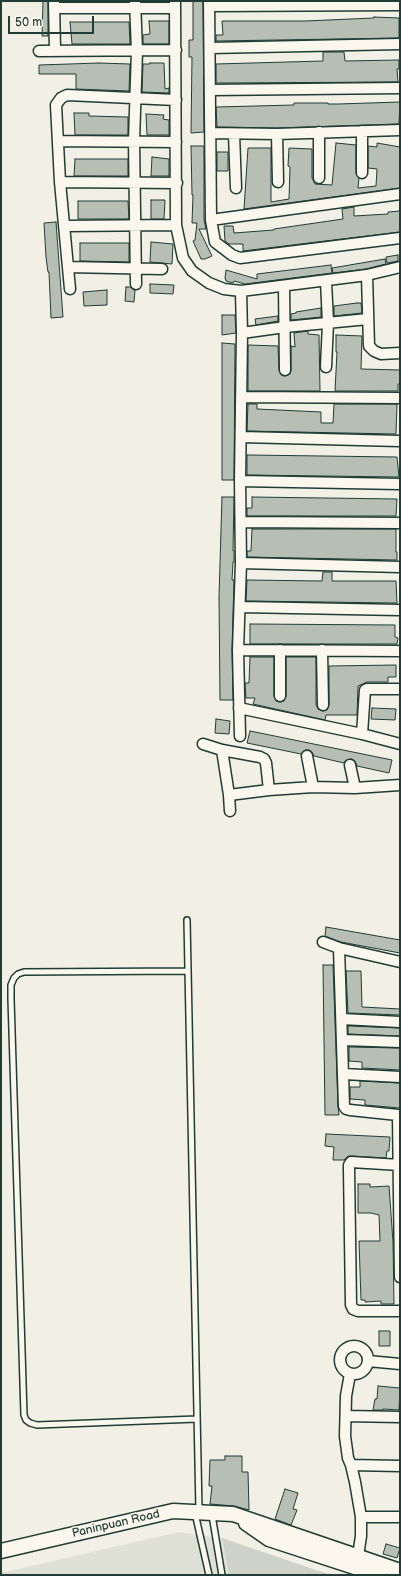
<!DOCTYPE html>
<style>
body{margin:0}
#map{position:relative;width:401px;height:1576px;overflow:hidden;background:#f2f0e5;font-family:"Balsamiq Sans",sans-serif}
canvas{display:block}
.frame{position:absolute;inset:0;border:2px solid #1f3d34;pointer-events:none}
.scale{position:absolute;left:8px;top:16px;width:86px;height:18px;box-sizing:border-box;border:2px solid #1f3d34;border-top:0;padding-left:5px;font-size:12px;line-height:14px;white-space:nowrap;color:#1f3d34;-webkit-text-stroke:3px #fbf7ec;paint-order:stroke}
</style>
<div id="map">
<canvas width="401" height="1576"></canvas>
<div class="frame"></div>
<div class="scale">50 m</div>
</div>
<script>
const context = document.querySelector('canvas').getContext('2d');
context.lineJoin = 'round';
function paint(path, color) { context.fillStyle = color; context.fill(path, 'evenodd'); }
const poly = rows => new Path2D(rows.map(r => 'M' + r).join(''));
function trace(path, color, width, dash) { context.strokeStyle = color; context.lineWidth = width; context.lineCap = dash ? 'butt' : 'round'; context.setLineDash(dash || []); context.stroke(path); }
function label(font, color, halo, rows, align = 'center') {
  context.font = font + ' "Balsamiq Sans",sans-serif'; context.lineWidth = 3; context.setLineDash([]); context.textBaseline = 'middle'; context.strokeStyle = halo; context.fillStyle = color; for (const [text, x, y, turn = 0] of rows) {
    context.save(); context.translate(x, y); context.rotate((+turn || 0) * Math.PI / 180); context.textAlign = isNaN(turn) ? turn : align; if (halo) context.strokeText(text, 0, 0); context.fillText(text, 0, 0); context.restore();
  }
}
paint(poly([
 [179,1532,222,1538,229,1575,1,1575,1,1573]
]), '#e0e1d6');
paint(poly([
 [222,1538,331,1575,229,1575]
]), '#cfd2c8');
const building = poly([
 [43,1,48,1,48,36,42,36,43,1],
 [193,1,203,1,204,132,191,133,192,57,189,57,189,40,193,40,193,1],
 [374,17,399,18,399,38,216,41,216,35,223,35,222,21,305,21,374,18,374,17],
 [149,21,169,21,169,44,143,44,143,35,150,34,149,21],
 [70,22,129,22,130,44,72,44,70,22],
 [323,52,344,52,345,61,399,60,399,69,397,69,398,82,216,83,216,64,323,61,323,52],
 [99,63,130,64,129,91,76,89,76,74,39,74,39,65,99,63],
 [150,63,164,63,165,89,169,88,169,93,142,92,143,64,150,64,150,63],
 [400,102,399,124,277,128,217,127,216,107,294,105,294,103,328,103,328,104,338,104,400,102],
 [74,113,89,113,89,116,128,117,128,135,75,135,74,113],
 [146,114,164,115,163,119,169,120,169,135,147,135,146,114],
 [336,143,356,145,356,173,359,178,358,188,376,186,377,169,368,168,368,146,377,147,377,143,400,147,400,188,244,209,248,148,271,148,271,202,289,199,290,167,288,166,289,148,312,149,312,178,315,184,332,185,336,143],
 [191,146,204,146,204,220,206,229,199,229,212,256,205,259,201,259,193,241,195,240,197,223,192,223,193,195,192,195,191,146],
 [217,152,228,152,228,171,217,171,217,152],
 [152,157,169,159,169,176,151,176,152,157],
 [75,159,128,159,128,176,74,176,75,159],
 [151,200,165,200,164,219,151,219,151,200],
 [78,201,128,201,129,219,78,219,78,201],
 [354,207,354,216,388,214,388,212,400,211,400,232,243,251,243,244,229,244,225,241,224,226,233,226,234,233,274,230,274,229,343,219,342,209,354,207],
 [56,222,63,317,51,318,49,272,48,272,46,257,44,223,56,222],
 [151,242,173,244,172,264,150,262,151,242],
 [80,243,129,243,129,262,80,261,80,243],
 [398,255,398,261,387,263,386,257,398,255],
 [385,259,386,264,366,269,333,273,332,268,385,259],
 [331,265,332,273,245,284,234,281,233,283,226,281,225,278,226,270,257,279,257,274,331,265],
 [150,284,174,285,173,294,150,293,150,284],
 [126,287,130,287,135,290,134,302,125,301,126,287],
 [107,290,107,305,84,306,83,292,107,290],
 [357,303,361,303,362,313,334,316,334,306,357,303],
 [321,308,321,317,291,320,291,314,296,313,296,312,321,308],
 [222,315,235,315,236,333,222,335,222,315],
 [278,316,278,321,256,325,255,319,278,316],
 [308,331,308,334,319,335,320,391,248,391,248,345,278,346,279,370,282,375,285,376,290,374,291,370,291,346,295,347,294,333,308,331],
 [336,335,362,336,361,369,400,370,400,384,398,384,398,391,335,391,337,352,336,352,336,335],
 [222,343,235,344,234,480,222,480,222,343],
 [248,404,257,404,257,409,321,412,321,423,333,423,334,404,397,404,396,434,247,431,248,404],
 [247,455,397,457,399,477,247,475,247,455],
 [222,497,234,497,233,551,234,551,234,562,233,562,232,580,234,580,232,650,233,700,220,700,219,597,222,497],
 [252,497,397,499,396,516,247,516,247,508,252,508,252,497],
 [252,529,396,529,396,552,397,552,397,560,247,557,247,551,251,551,252,529],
 [323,572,332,572,332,581,396,581,397,603,246,601,247,580,322,581,323,572],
 [250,624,395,625,395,637,398,638,397,644,250,644,250,624],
 [250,657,274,657,274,696,276,701,280,702,284,701,286,696,286,657,316,657,316,705,318,709,323,711,327,710,329,705,329,666,396,665,396,677,388,677,388,682,367,682,358,686,357,715,326,715,325,720,253,704,255,698,246,698,245,683,249,683,250,657],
 [372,708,396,709,395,720,371,719,372,708],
 [216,719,230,721,229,734,215,733,216,719],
 [250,731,392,760,389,773,357,766,355,761,352,759,346,760,344,763,314,756,312,752,309,750,305,750,301,754,247,743,250,731],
 [326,927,400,940,400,953,341,942,325,936,326,927],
 [323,965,333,965,338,1106,339,1115,325,1115,323,965],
 [346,971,361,971,362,1007,400,1009,400,1015,348,1013,346,971],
 [348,1026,400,1028,400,1036,348,1034,348,1026],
 [349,1047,400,1048,400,1070,362,1068,362,1062,349,1061,349,1047],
 [360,1081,400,1083,400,1108,365,1105,365,1100,350,1099,350,1087,360,1087,360,1081],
 [326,1134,390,1137,389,1151,387,1151,386,1158,351,1156,348,1156,344,1160,333,1160,334,1147,325,1146,326,1134],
 [358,1184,370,1184,370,1187,389,1186,393,1242,394,1304,381,1304,381,1301,365,1302,365,1300,361,1300,359,1241,380,1241,379,1215,371,1213,358,1213,358,1184],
 [379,1331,390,1331,390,1346,379,1346,379,1331],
 [378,1386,400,1388,399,1410,383,1409,383,1410,373,1410,375,1399,377,1399,378,1386],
 [225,1456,242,1456,242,1472,248,1472,249,1510,234,1506,210,1504,212,1486,209,1486,210,1460,225,1460,225,1456],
 [285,1489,298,1493,293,1509,297,1510,291,1525,275,1519,285,1489],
 [386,1544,400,1548,397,1558,383,1554,386,1544]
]);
paint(building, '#b7beb3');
trace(building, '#1f3d34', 1);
const lane = poly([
 [187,920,199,1511],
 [188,971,24,972,18,974,14,978,11,985,11,999,24,1415,26,1420,30,1423,37,1425,197,1419],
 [195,1513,209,1575],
 [212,1515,222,1575]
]);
const street = poly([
 [54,1,55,51],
 [135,1,137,51,134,141,136,284],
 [175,1,176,225,183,258,192,271,209,283,224,289,241,291,367,275,400,267],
 [209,1,211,220,215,242,232,255,240,258,400,238],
 [209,6,400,5],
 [54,8,175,8],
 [210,48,400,44],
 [39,51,176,50],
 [210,90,400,88],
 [362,131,362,173],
 [319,132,319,178],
 [211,133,277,134,400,130],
 [234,134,236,188],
 [277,134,278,182],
 [58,141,176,142],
 [60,182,177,183],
 [211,220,400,194],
 [65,226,176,225],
 [68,267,162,269],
 [367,275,369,346,374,351,381,354,400,353],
 [284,286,285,370],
 [70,289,60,182,56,105,61,98,67,95,176,100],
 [242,333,285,327,368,319],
 [326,367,328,323,326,281],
 [241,397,400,398],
 [241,437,400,441],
 [240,481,400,484],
 [241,522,400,523],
 [241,563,400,567],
 [240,607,400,610],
 [238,650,400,651],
 [322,650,323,705],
 [280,696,280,650],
 [239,708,362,734,400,744],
 [362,734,365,690,367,689,400,689],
 [240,736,238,650,241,563,240,481,242,333,241,291],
 [203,744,222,750],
 [307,756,313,787],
 [350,765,355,788],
 [269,790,266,763,264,759,260,757,222,750,229,795,269,790,313,787,355,788,400,785],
 [229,795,230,811],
 [323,942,339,948,400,962],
 [339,948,344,1106,346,1109,350,1110,398,1115],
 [342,1019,400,1022],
 [343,1040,400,1042],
 [344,1074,400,1077],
 [400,1115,398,1115,400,1277],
 [400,1165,351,1162,349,1165,349,1169,351,1305,353,1309,358,1311,400,1311],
 '340 1360a14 14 0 1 1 28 0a14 14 0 1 1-28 0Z',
 [368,1361,400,1364],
 [350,1374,346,1396,345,1436,348,1458,351,1465,355,1482,361,1517,361,1536,357,1563],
 [346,1416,400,1417],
 [351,1465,400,1466],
 [361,1517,400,1517]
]);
const secondary = poly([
 [246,1523,269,1539,379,1575],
 [1,1551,173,1511,233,1514,400,1571]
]);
trace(lane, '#1f3d34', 8);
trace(street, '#1f3d34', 13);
trace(secondary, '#1f3d34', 17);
trace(lane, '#fbf7ec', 5);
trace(street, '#fbf7ec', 10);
trace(secondary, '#fbf7ec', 14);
label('12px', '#1f3d34', '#fbf7ec', [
 ["Paninpuan Road",116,1524,-13]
]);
</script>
